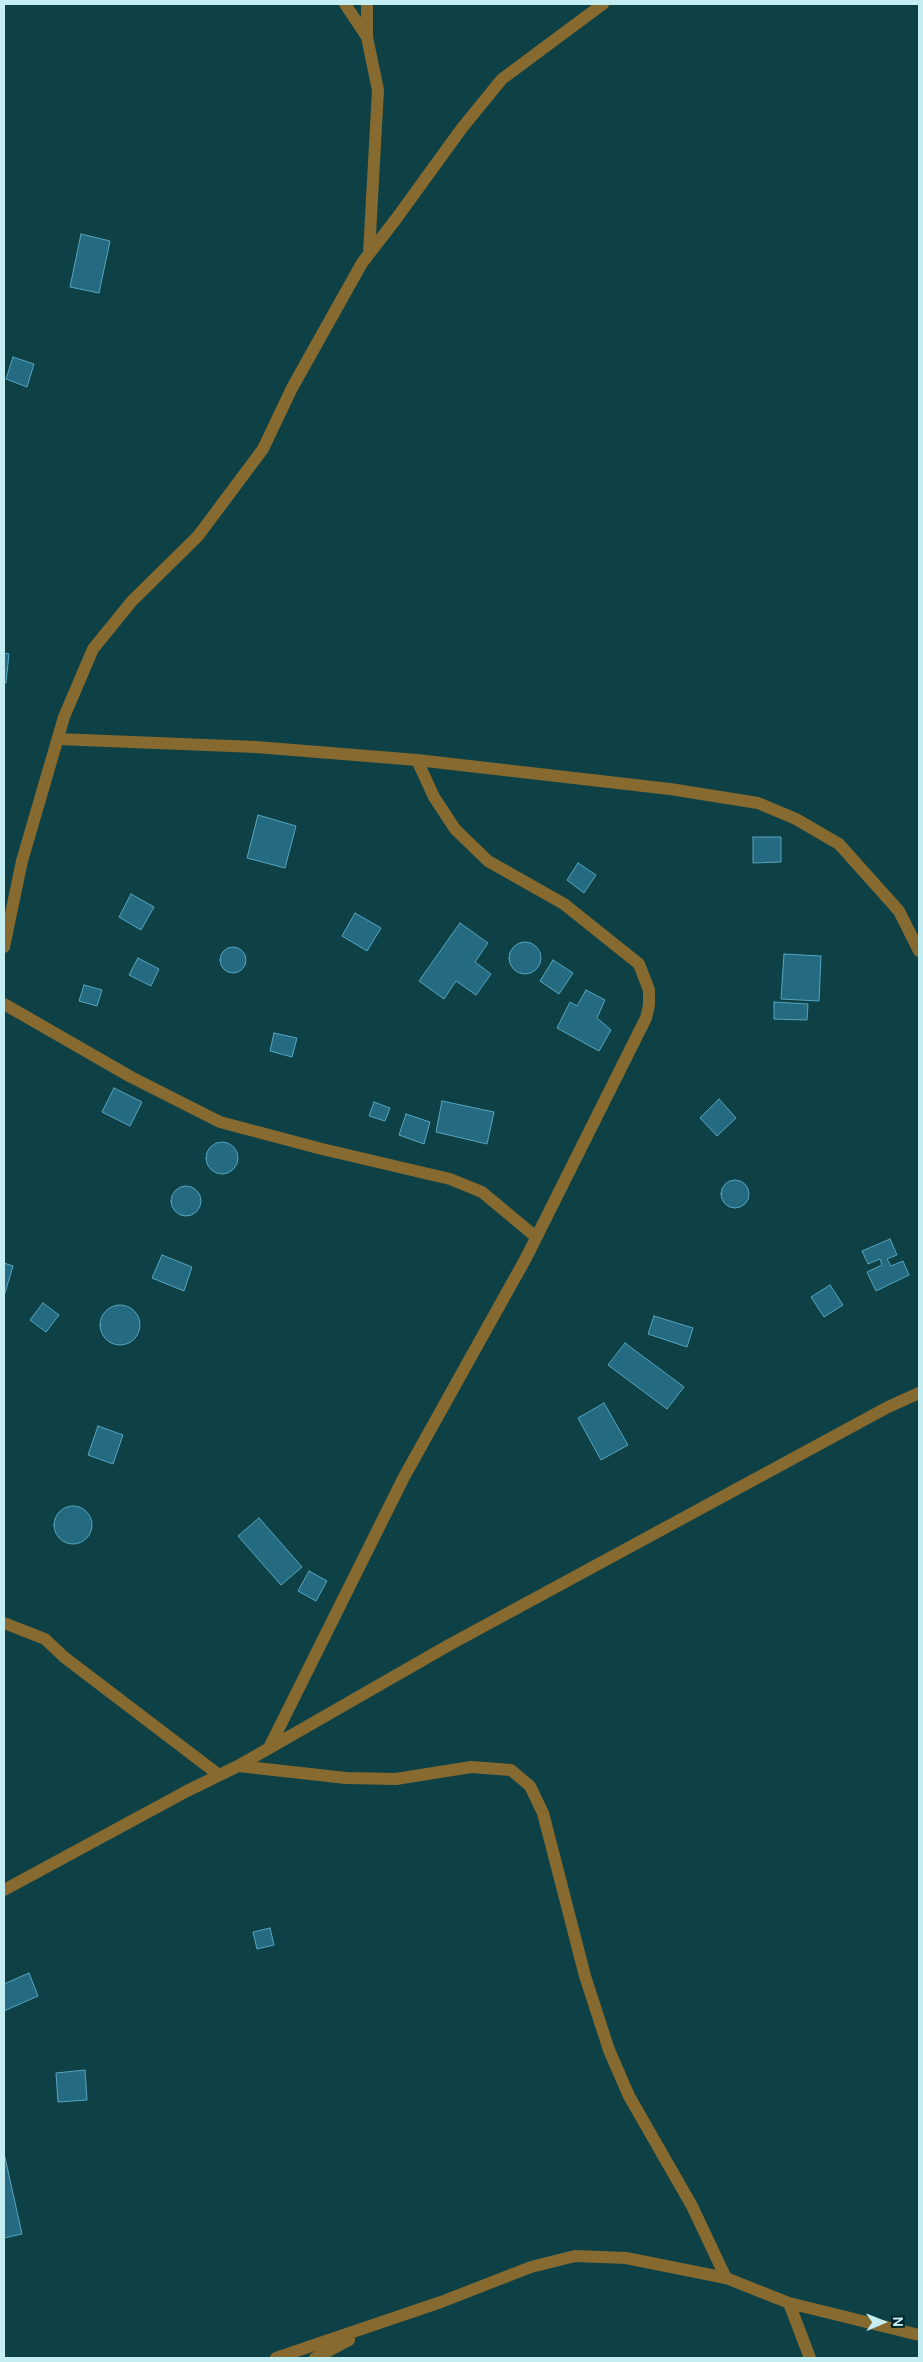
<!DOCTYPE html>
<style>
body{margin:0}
#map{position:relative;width:923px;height:2362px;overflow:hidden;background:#0e4145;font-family:"DM Sans",sans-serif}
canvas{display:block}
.frame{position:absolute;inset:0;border:5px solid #c5eef2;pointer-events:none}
.north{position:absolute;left:858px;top:2297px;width:50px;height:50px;-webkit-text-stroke:4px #002629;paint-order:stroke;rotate:89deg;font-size:14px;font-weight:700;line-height:20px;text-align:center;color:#c5eef2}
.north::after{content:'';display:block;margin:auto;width:18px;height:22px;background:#c5eef2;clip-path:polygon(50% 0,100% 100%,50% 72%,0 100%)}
</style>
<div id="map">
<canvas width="923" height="2362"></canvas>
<div class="frame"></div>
<div class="north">N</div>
</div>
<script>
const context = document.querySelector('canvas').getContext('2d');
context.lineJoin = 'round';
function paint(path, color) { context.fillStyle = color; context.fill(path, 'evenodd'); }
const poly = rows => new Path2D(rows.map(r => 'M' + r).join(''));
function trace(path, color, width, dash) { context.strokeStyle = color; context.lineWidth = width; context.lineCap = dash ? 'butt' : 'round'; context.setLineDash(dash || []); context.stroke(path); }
const building = poly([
 [81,234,110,241,99,293,70,287,81,234],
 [13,357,34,364,27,387,6,379,13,357],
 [4,653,9,654,6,683,4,683,4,653],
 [258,815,296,826,285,868,247,858,258,815],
 [753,837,781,837,781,862,753,863,753,837],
 [578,863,596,875,584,893,567,880,578,863],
 [131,894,154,907,141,930,119,917,131,894],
 [355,913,381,928,367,951,342,936,355,913],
 [460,923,488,943,475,962,491,974,476,995,456,981,444,999,419,981,460,923],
 '509 958a16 16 0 1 1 32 0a16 16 0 1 1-32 0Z',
 '220 960a13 13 0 1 1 26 0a13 13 0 1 1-26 0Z',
 [784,954,821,956,819,1001,781,999,784,954],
 [138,958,159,969,151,986,129,975,138,958],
 [553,960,573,973,559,994,540,981,553,960],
 [84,985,102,990,97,1006,79,1001,84,985],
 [586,990,605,1000,597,1018,611,1030,599,1051,557,1028,570,1002,577,1006,586,990],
 [774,1002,808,1004,807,1020,774,1019,774,1002],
 [274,1033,297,1038,292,1057,270,1051,274,1033],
 [114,1088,142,1102,130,1126,102,1112,114,1088],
 [719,1099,736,1118,717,1136,700,1118,719,1099],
 [442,1101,494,1112,487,1144,436,1132,442,1101],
 [374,1102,390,1108,385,1121,369,1116,374,1102],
 [406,1114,430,1122,424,1144,399,1135,406,1114],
 '206 1158a16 16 0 1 1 32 0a16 16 0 1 1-32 0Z',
 '721 1194a14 14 0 1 1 28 0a14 14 0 1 1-28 0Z',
 '171 1201a15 15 0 1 1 30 0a15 15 0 1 1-30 0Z',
 [890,1239,897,1255,887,1259,891,1266,903,1261,909,1275,876,1291,867,1272,882,1265,880,1259,868,1264,862,1251,890,1239],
 [162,1255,192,1267,184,1291,152,1278,162,1255],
 [4,1263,13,1266,5,1293,4,1292,4,1263],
 [830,1285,843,1305,824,1317,811,1297,830,1285],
 [43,1303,59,1315,46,1332,30,1320,43,1303],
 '100 1325a20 20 0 1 1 40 0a20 20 0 1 1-40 0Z',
 [654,1316,693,1328,687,1347,648,1334,654,1316],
 [625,1343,684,1387,667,1409,608,1365,625,1343],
 [604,1403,628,1445,601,1460,578,1418,604,1403],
 [98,1426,123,1435,113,1464,88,1455,98,1426],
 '54 1525a19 19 0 1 1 38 0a19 19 0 1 1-38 0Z',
 [259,1518,302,1567,281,1585,238,1536,259,1518],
 [309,1571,327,1581,316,1601,298,1591,309,1571],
 [270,1928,274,1945,257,1949,253,1932,270,1928],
 [29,1973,38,1996,4,2011,4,1984,29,1973],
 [85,2070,87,2100,58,2102,56,2073,85,2070],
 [4,2153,22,2234,4,2238,4,2153]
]);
paint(building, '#246a80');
trace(building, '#57a5c0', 1);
trace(poly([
 [345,4,367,37,378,90,369,253],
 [367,4,367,36],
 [58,739,256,747,417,760,670,789,758,803,796,819,839,844,899,911,919,951],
 [4,947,22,861,64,717,93,649,132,601,198,536,263,449,292,388,362,263,396,219,462,128,502,79,603,4],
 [4,1004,131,1077,220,1122,322,1149,450,1179,482,1192,536,1237],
 [4,1623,45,1639,64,1657,219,1775],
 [269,1748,404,1477,526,1258,646,1018,649,1005,649,990,639,964,564,904,488,861,455,829,434,797,417,760],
 [238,1766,346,1778,396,1779,471,1767,511,1770,530,1786,543,1813,585,1976,609,2050,629,2096,692,2206,726,2278],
 [4,1890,187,1791,238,1766,449,1645,888,1407,919,1393],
 [789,2303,810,2358],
 [276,2358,441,2302,531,2267,575,2256,626,2258,726,2278,789,2303,919,2335],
 [315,2358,349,2340]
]), '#876a2f', 12);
</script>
